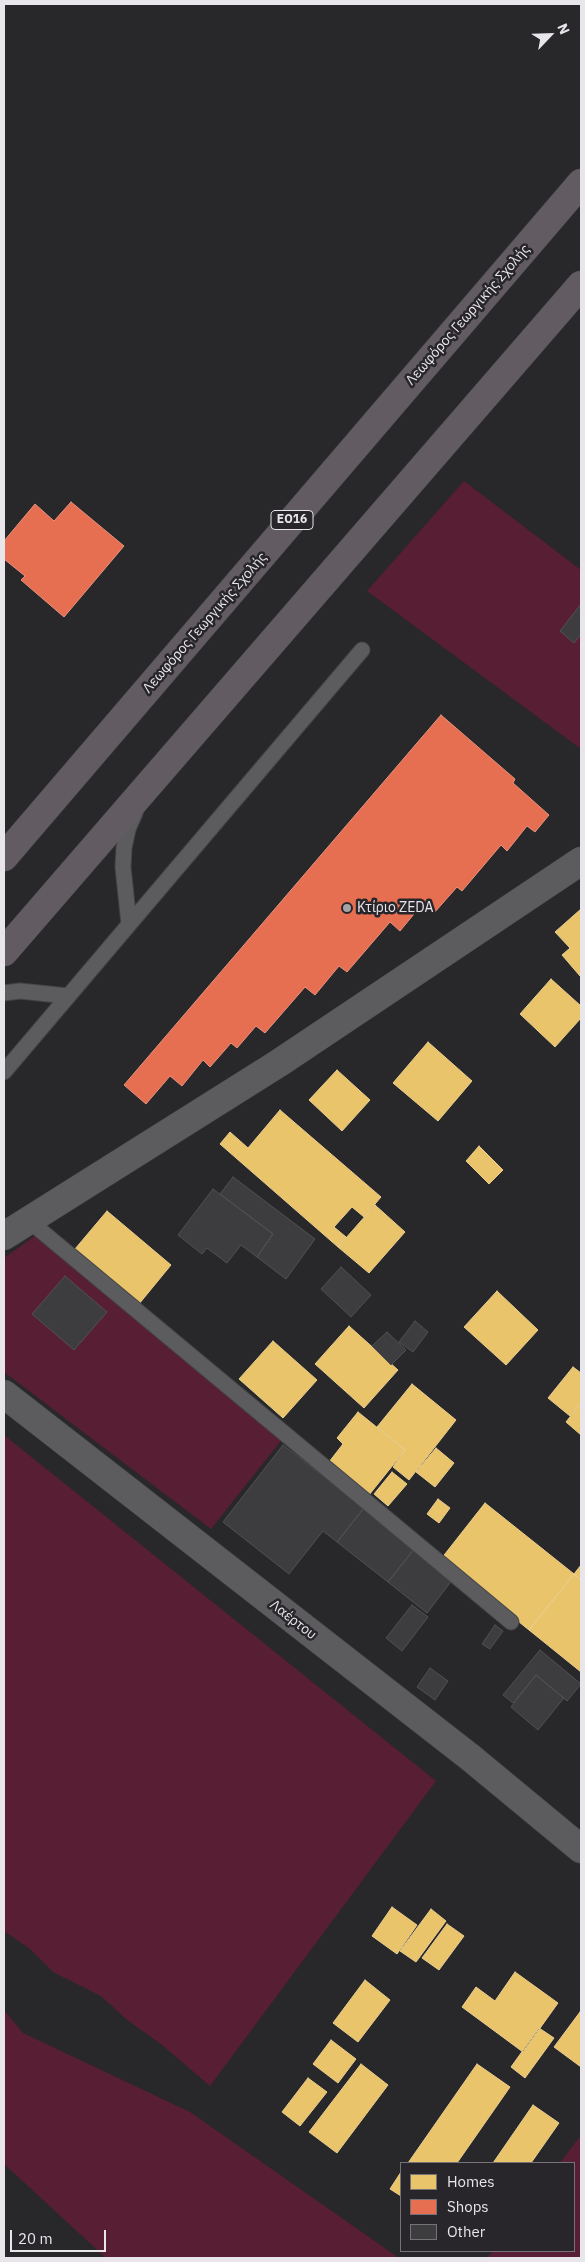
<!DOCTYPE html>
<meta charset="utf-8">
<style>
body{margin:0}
#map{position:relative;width:585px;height:2262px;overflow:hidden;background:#28272a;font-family:"IBM Plex Sans",sans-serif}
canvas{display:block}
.frame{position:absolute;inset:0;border:5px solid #e8e6ea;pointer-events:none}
.legend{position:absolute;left:400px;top:2162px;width:175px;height:90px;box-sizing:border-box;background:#28262b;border:1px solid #757377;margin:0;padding:6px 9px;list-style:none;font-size:15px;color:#e8e6ea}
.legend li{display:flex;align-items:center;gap:10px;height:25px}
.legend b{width:25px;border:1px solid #757377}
.north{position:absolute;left:525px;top:10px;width:50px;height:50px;-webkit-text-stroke:4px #28262b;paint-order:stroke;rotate:66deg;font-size:14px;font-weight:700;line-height:20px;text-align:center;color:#e8e6ea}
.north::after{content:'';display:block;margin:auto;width:18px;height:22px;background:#e8e6ea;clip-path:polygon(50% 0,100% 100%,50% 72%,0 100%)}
.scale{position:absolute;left:10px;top:2230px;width:96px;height:22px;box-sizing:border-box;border:2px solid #e8e6ea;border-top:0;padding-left:6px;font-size:15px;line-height:18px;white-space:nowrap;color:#e8e6ea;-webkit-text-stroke:4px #28262b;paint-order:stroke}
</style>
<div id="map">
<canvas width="585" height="2262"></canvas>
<div class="frame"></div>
<ul class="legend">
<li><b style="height:14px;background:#e9c46a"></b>Homes</li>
<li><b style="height:14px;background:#e76f51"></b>Shops</li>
<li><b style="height:14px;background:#3d3d40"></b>Other</li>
</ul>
<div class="north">N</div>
<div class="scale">20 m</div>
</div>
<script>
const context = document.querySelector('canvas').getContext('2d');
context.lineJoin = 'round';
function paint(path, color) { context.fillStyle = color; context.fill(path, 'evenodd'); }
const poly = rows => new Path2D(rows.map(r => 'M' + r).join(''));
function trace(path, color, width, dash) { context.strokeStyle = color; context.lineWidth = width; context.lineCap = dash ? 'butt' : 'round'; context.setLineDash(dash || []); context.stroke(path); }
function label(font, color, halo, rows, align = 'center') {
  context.font = font + ' "IBM Plex Sans",sans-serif'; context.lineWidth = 5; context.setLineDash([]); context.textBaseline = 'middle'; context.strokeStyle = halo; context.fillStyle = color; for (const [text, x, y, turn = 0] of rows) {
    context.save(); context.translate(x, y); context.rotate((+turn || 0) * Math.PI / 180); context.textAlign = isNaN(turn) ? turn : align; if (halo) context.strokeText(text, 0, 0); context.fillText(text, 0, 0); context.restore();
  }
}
paint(poly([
 [464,481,581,570,581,749,367,591],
 [39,1233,284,1437,211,1529,4,1372,4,1258],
 [4,1435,436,1781,210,2086,162,2045,126,2019,101,1996,53,1972,30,1949,4,1931],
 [4,2010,23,2033,190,2112,399,2258,106,2258,4,2164],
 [581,2135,581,2258,487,2258,493,2251,574,2251,574,2163,560,2163]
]), '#581e34');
const homes = poly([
 [581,909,581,975,580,976,562,955,570,948,555,932,581,909],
 [551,979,581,1006,581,1018,555,1047,520,1014,551,979],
 [428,1042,472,1081,438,1121,393,1083,428,1042],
 [337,1070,370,1100,342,1131,309,1100,337,1070],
 [280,1110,381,1197,364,1217,352,1207,334,1227,346,1237,338,1247,220,1144,230,1132,248,1148,280,1110],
 [479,1146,503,1170,489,1184,466,1161,479,1146],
 [375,1205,405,1232,369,1273,338,1247,375,1205],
 [107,1211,171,1265,139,1304,75,1249,107,1211],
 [497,1291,538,1330,506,1365,464,1327,497,1291],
 [349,1326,398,1370,364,1408,315,1364,349,1326],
 [273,1341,317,1380,283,1418,239,1379,273,1341],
 [573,1367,581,1373,581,1403,570,1416,548,1398,573,1367],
 [412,1384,456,1420,409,1480,393,1467,405,1450,377,1427,412,1384],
 [581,1403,581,1435,566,1422,581,1403],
 [358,1412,405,1450,369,1495,329,1462,343,1444,337,1438,358,1412],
 [436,1448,454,1463,435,1487,416,1472,436,1448],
 [392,1472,407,1484,388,1506,374,1494,392,1472],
 [438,1499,450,1508,439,1523,427,1514,438,1499],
 [485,1503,574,1574,529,1630,441,1559,485,1503],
 [581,1565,581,1580,574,1574,581,1565],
 [574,1574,581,1580,581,1672,529,1630,574,1574],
 [392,1907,417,1925,397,1954,372,1936,392,1907],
 [431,1909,446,1921,416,1962,400,1951,431,1909],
 [447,1924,464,1936,439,1970,422,1958,447,1924],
 [515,1972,558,2003,523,2052,462,2007,476,1987,495,2001,515,1972],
 [365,1980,390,2000,358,2042,333,2023,365,1980],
 [580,2012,581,2013,581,2067,554,2047,580,2012],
 [539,2028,554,2038,525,2078,511,2067,539,2028],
 [331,2040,356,2059,338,2083,313,2064,331,2040],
 [361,2064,388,2085,337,2153,309,2132,361,2064],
 [477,2064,510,2087,457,2163,408,2163,477,2064],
 [308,2078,327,2092,300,2126,282,2112,308,2078],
 [533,2105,559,2123,531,2163,493,2163,533,2105],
 [401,2172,401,2196,390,2189,401,2172]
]);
paint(homes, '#e9c46a');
trace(homes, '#e9ce90', 1);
const shops = poly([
 [71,502,124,546,64,617,21,580,25,576,4,559,4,541,35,504,54,521,71,502],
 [441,715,515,779,513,783,549,815,535,832,527,826,507,851,501,845,462,891,457,887,434,913,423,903,400,931,390,922,347,972,339,966,315,995,305,987,265,1033,256,1026,237,1048,231,1043,210,1067,203,1060,182,1086,170,1076,146,1104,124,1085,441,715]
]);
paint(shops, '#e76f51');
trace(shops, '#e7937f', 1);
const building = poly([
 [581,604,581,634,574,643,560,631,581,604],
 [233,1177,315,1239,286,1279,257,1257,273,1234,220,1194,233,1177],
 [213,1189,273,1234,257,1257,241,1245,227,1263,207,1248,202,1254,178,1235,213,1189],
 [341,1267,371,1295,351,1317,321,1289,341,1267],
 [65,1276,107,1312,74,1350,32,1314,65,1276],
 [415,1321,428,1332,413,1352,399,1342,415,1321],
 [387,1332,406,1350,391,1365,372,1346,387,1332],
 [283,1445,364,1508,337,1542,323,1531,289,1574,223,1522,283,1445],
 [364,1508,415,1548,388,1582,337,1542,364,1508],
 [415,1548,453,1579,427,1613,388,1582,415,1548],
 [412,1605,428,1617,402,1651,386,1638,412,1605],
 [495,1625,503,1631,490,1649,482,1644,495,1625],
 [540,1650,581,1684,567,1701,536,1675,513,1703,503,1695,540,1650],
 [430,1668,448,1681,435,1700,417,1687,430,1668],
 [536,1675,564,1698,538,1730,511,1707,536,1675]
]);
paint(building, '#3d3d40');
trace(building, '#515153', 1);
const service = poly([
 [129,924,123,867,124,848,128,829,135,813],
 [4,993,20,991,68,996],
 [4,1072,362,650],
 [28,1220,511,1622]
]);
const minor = poly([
 [4,1236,279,1063,581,861],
 [4,1394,471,1758,581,1849]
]);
const primary = poly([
 [4,857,581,183],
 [4,952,581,285]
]);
trace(service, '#444446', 17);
trace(minor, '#444446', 29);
trace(primary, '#444446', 29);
trace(service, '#5c5b5e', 15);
trace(minor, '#5c5b5e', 28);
trace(primary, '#625c62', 28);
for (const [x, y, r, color] of [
 [347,908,5,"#a5a3a7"]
]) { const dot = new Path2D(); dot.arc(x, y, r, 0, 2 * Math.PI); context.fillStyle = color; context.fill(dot); trace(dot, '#28262b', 2); }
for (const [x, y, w] of [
 [292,520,42]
]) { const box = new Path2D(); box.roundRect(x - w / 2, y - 9.5, w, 19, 4); context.fillStyle = '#28262b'; context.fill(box); trace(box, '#e8e6ea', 1); }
label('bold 12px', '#e8e6ea', null, [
 ["ΕΟ16",292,520]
]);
label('14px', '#e8e6ea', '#28262b', [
 ["Λεωφόρος Γεωργικής Σχολής",468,315,-49],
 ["Λεωφόρος Γεωργικής Σχολής",205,623,-49],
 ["Λαέρτου",293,1620,38]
]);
label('14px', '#e8e6ea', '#28262b', [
 ["Κτίριο ZEDA",357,908]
], 'left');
</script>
